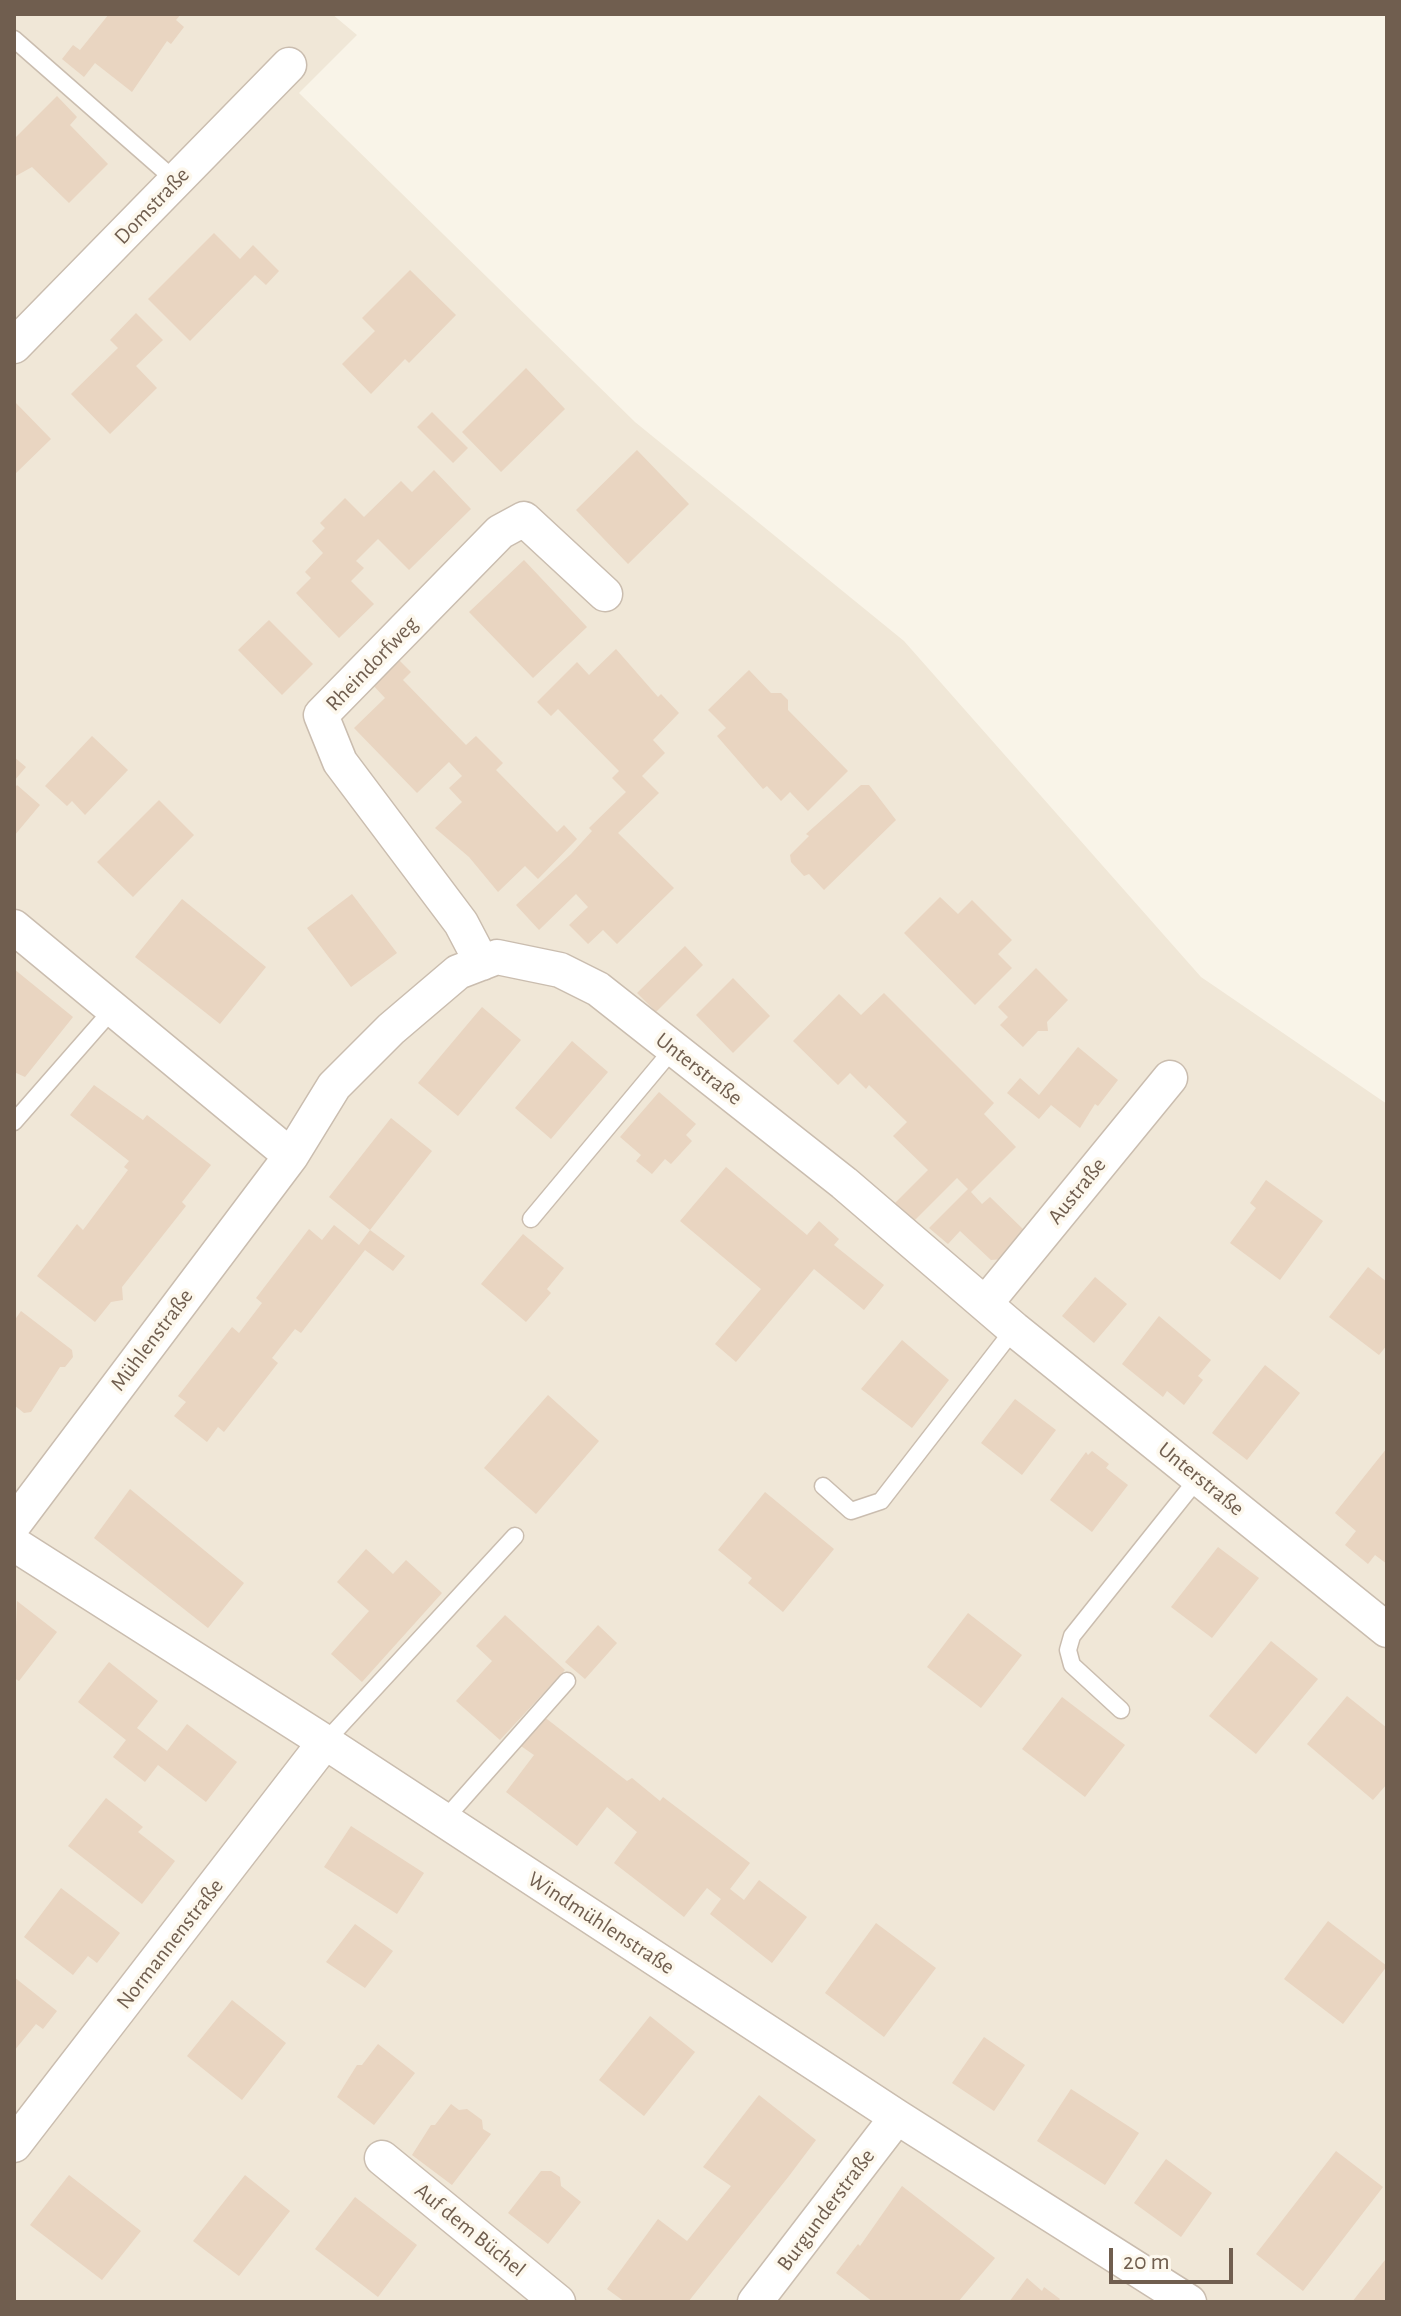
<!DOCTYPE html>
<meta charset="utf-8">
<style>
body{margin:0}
#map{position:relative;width:1401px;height:2316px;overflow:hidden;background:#f9f4e8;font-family:"Alegreya Sans",sans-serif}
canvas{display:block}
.frame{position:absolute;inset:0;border:16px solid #705e4f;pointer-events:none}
.scale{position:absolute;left:1109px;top:2248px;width:124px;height:36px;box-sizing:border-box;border:4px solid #705e4f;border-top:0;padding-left:10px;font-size:24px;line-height:28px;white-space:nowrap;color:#705e4f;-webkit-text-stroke:6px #fdf8ed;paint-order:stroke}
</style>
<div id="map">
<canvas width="1401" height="2316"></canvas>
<div class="frame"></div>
<div class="scale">20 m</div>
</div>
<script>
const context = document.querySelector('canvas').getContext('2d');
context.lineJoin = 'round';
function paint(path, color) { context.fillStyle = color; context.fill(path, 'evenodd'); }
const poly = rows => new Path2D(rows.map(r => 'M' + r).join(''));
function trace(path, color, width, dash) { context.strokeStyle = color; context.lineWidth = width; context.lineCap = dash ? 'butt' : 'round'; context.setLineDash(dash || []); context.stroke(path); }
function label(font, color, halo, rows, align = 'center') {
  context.font = font + ' "Alegreya Sans",sans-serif'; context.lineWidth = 7; context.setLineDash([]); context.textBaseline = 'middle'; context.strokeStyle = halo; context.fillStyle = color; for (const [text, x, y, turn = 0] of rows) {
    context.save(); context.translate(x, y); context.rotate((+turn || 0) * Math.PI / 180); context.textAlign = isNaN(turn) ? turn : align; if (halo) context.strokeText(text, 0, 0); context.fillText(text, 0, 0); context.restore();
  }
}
paint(poly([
 [14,14,332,14,357,35,299,93,635,422,904,641,1201,977,1387,1104,1387,2302,14,2302]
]), '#f0e7d7');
paint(poly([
 [109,14,181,14,176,20,184,27,171,44,167,41,132,92,95,63,84,77,62,59,73,45,80,50],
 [57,96,77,117,70,125,108,164,69,203,32,167,14,177,14,139],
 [214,233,240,259,253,245,279,271,266,285,255,275,190,341,148,299],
 [410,270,456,315,409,363,405,359,371,394,342,364,375,331,362,318],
 [136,313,163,340,136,366,157,388,110,434,71,394,118,348,110,340],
 [526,368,565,409,501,472,462,432],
 [14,401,51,439,14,475],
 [432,412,468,448,453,463,417,427],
 [637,450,689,504,628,564,576,510],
 [434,470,471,509,409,570,378,539,356,561,364,568,351,581,374,604,339,638,296,593,311,578,305,572,323,553,312,541,325,528,320,523,345,498,364,517,401,481,412,492],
 [524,560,587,627,533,678,469,612],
 [269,620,313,664,282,695,238,650],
 [616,649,658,697,661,694,679,713,653,740,665,753,642,776,659,793,618,833,674,888,617,944,603,930,588,944,569,925,588,907,576,894,539,930,516,905,571,854,592,831,589,828,626,792,612,778,619,771,558,709,551,716,537,702,577,662,589,675],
 [398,659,411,672,403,680,466,745,476,736,503,763,496,770,557,832,564,825,577,839,538,879,525,866,498,892,469,857,435,828,462,802,449,788,462,776,449,762,417,793,354,728,385,698,372,684],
 [749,670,771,693,781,693,788,700,788,710,848,771,808,811,790,792,781,801,767,786,763,789,717,736,726,728,708,710],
 [92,736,128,770,85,815,72,801,67,806,45,786],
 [14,757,26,767,14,781],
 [17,785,40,805,14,836,14,789],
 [861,785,869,785,896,820,824,890,809,874,804,876,791,862,790,855,809,836,806,834],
 [159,800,194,835,133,897,97,862],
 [352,894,397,953,351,987,307,928],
 [940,897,958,914,972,900,1012,940,998,954,1012,968,975,1005,904,933],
 [182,899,266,967,220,1024,135,957],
 [685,946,703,965,656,1012,637,993],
 [1036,968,1068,1000,1047,1022,1048,1031,1038,1031,1023,1047,1000,1025,1008,1017,998,1007],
 [14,969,73,1017,25,1077,14,1072],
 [733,978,770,1016,733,1053,696,1015],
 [884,993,994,1103,984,1114,1016,1147,971,1192,982,1204,990,1197,1026,1232,1003,1259,991,1260,960,1231,948,1244,929,1228,968,1189,957,1178,914,1221,895,1203,928,1170,893,1136,907,1122,869,1085,866,1089,850,1073,838,1085,793,1041,839,994,861,1015],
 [482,1007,521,1040,458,1116,418,1083],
 [572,1041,608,1072,551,1139,515,1108],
 [1078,1047,1118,1080,1098,1106,1095,1104,1080,1128,1051,1105,1039,1119,1007,1093,1020,1078,1039,1095],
 [94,1085,143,1120,147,1115,211,1165,182,1202,186,1206,122,1287,123,1300,111,1302,95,1322,37,1276,77,1224,83,1230,128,1170,124,1167,129,1161,70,1115],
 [659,1092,696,1124,686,1135,692,1141,671,1164,665,1159,652,1174,636,1161,641,1155,620,1137],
 [391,1118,432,1151,370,1230,405,1256,393,1271,365,1250,301,1333,295,1329,283,1344,272,1358,278,1363,224,1432,218,1427,207,1442,174,1416,186,1402,178,1396,232,1327,239,1333,262,1303,256,1298,309,1229,322,1240,334,1225,359,1245,370,1230,329,1197],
 [726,1167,807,1235,819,1221,839,1239,834,1245,884,1285,864,1310,814,1269,736,1362,715,1344,761,1289,680,1221],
 [1266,1180,1323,1221,1280,1280,1230,1243,1256,1208,1250,1203],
 [523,1234,564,1268,547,1289,551,1293,526,1322,481,1284],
 [1368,1267,1387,1282,1387,1345,1379,1355,1329,1317],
 [1095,1277,1127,1304,1094,1343,1062,1316],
 [21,1311,72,1350,73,1357,65,1367,60,1367,31,1412,24,1413,14,1405,14,1321],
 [1159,1316,1211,1360,1198,1376,1203,1380,1184,1405,1167,1391,1163,1397,1122,1364],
 [902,1340,949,1380,912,1428,861,1389],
 [1265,1365,1300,1393,1247,1460,1212,1433],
 [548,1395,599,1441,536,1514,484,1468],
 [1015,1399,1056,1430,1022,1475,981,1443],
 [1387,1448,1387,1564,1375,1555,1368,1564,1345,1545,1356,1531,1335,1513],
 [1092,1451,1109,1464,1106,1468,1128,1485,1092,1532,1050,1500,1086,1452,1088,1455],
 [130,1489,244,1583,208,1628,94,1538],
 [765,1492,834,1549,783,1612,748,1583,752,1578,718,1550],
 [1218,1547,1259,1578,1212,1638,1171,1607],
 [366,1549,393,1574,406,1560,442,1593,362,1682,331,1654,369,1611,337,1582],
 [17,1601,57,1632,19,1681,14,1678],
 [968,1613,1022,1655,981,1708,927,1667],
 [505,1615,565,1670,500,1740,456,1701,492,1661,476,1646],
 [598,1625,617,1643,585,1679,565,1662],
 [1271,1641,1318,1679,1256,1754,1209,1716],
 [109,1662,158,1701,137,1728,167,1751,187,1724,237,1762,206,1802,158,1765,145,1782,113,1757,126,1740,78,1702],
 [1347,1696,1387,1728,1387,1784,1373,1800,1307,1744],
 [1062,1697,1125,1745,1085,1797,1022,1749],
 [543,1716,627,1781,632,1778,660,1801,663,1797,750,1863,730,1889,744,1900,759,1880,807,1917,772,1963,710,1914,721,1899,707,1888,684,1917,614,1863,637,1832,607,1807,577,1846,506,1792,534,1755,518,1744],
 [106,1798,143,1827,138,1832,175,1861,142,1904,68,1846],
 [351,1826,424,1873,397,1914,324,1867],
 [61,1888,120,1933,97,1963,88,1956,73,1975,24,1937],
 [1328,1921,1387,1966,1343,2024,1284,1979],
 [876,1923,936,1968,884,2037,825,1993],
 [355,1924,393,1951,365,1988,326,1962],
 [14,1977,57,2011,43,2029,36,2024,14,2051],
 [232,2000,286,2043,242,2100,187,2056],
 [650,2016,695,2052,644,2116,599,2080],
 [984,2037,1025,2065,994,2111,952,2083],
 [378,2044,415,2073,374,2125,337,2097,357,2065,362,2065],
 [1071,2089,1139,2133,1105,2185,1037,2141],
 [759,2095,816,2140,789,2176,688,2302,625,2302,607,2289,658,2219,687,2241,731,2186,703,2167],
 [451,2104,459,2110,467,2109,482,2120,483,2129,491,2134,452,2185,412,2155,431,2125,435,2125],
 [1336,2151,1383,2187,1303,2291,1256,2254],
 [1166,2159,1212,2193,1181,2237,1134,2203],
 [541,2171,551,2171,560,2177,561,2186,581,2202,548,2244,508,2213],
 [69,2175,141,2231,102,2280,30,2225],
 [245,2175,290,2211,239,2276,193,2241],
 [902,2186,995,2258,958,2302,873,2302,836,2273,858,2244,860,2246],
 [355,2197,417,2245,378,2297,315,2249],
 [1385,2260,1387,2302,1352,2302],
 [1027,2278,1042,2291,1044,2287,1060,2299,1058,2302,1009,2302]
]), '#e9d5c1');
const lane = poly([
 [14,39,176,181],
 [14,1122,113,1009],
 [531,1219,673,1049],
 [823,1486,851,1511,881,1501,1014,1329],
 [1121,1710,1072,1665,1068,1650,1072,1636,1199,1477],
 [325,1742,515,1536],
 [444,1820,567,1681]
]);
const street = poly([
 [14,346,289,65],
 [14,927,291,1156,334,1086,391,1029,458,972,497,957,560,970,598,989,844,1183,1014,1329,1387,1630],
 [482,963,461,923,340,762,321,715,500,532,524,519,605,594],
 [985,1304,1170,1078],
 [14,1524,291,1156],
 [14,1544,325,1742,897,2117,1189,2302],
 [14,2145,325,1742],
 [382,2158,558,2302],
 [755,2302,897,2117]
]);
trace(lane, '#cabdaf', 19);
trace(street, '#cabdaf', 37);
trace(lane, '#fff', 16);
trace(street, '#fff', 34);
label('22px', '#705e4f', '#fdf8ed', [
 ["Domstraße",152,206,-46],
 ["Rheindorfweg",372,664,-46],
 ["Unterstraße",699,1069,38],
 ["Austraße",1077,1191,-51],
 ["Mühlenstraße",152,1340,-53],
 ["Unterstraße",1201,1479,39],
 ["Windmühlenstraße",601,1923,33],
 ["Normannenstraße",170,1944,-52],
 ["Burgunderstraße",826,2210,-53],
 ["Auf dem Büchel",470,2230,39]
]);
</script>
